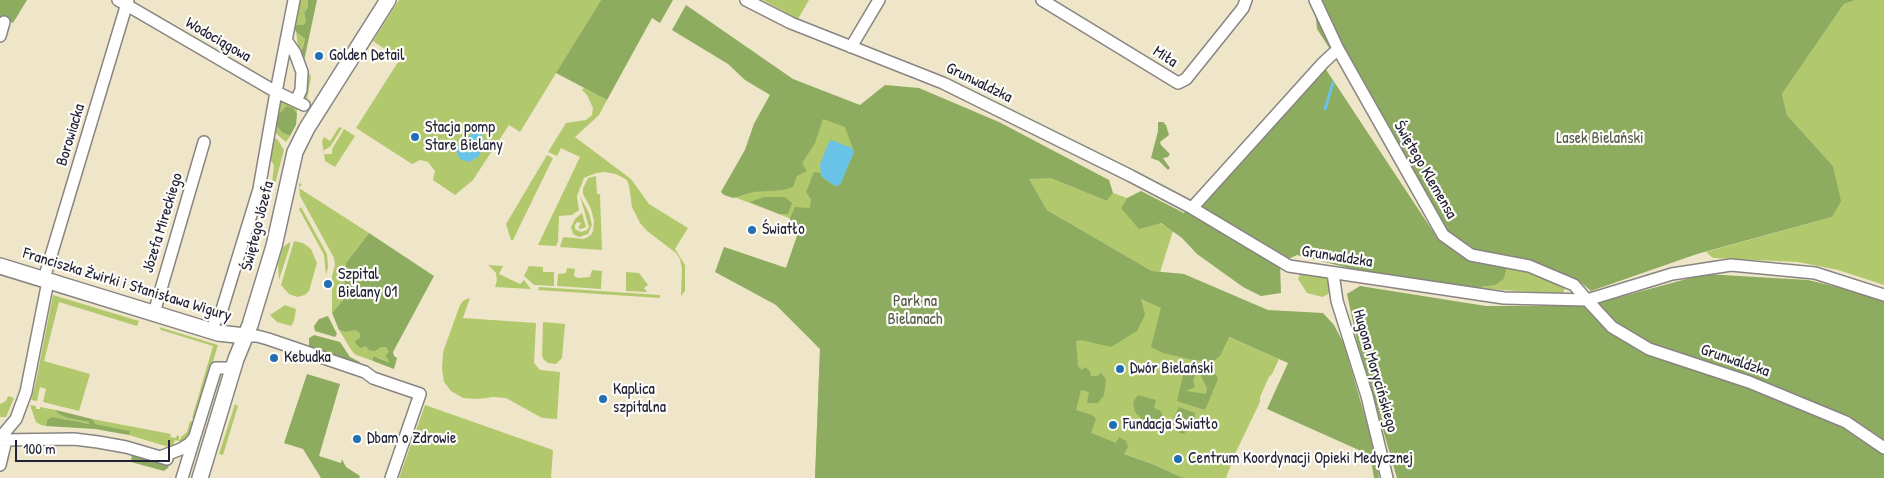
<!DOCTYPE html>
<meta charset="utf-8">
<style>
body{margin:0}
#map{position:relative;width:1884px;height:478px;overflow:hidden;background:#efe6ca;font-family:"Patrick Hand",sans-serif}
canvas{display:block}
.scale{position:absolute;left:15px;top:440px;width:155px;height:22px;box-sizing:border-box;border:2px solid #22223b;border-top:0;padding-left:6px;font-size:15px;line-height:18px;white-space:nowrap;color:#22223b;-webkit-text-stroke:4px #fdfcf7;paint-order:stroke}
</style>
<div id="map">
<canvas width="1884" height="478"></canvas>
<div class="scale">100 m</div>
</div>
<script>
const context = document.querySelector('canvas').getContext('2d');
context.lineJoin = 'round';
function paint(path, color) { context.fillStyle = color; context.fill(path, 'evenodd'); }
const poly = rows => new Path2D(rows.map(r => 'M' + r).join(''));
function trace(path, color, width, dash) { context.strokeStyle = color; context.lineWidth = width; context.lineCap = dash ? 'butt' : 'round'; context.setLineDash(dash || []); context.stroke(path); }
function label(font, color, halo, rows, align = 'center') {
  context.font = font + ' "Patrick Hand",sans-serif'; context.lineWidth = 4.5; context.setLineDash([]); context.textBaseline = 'middle'; context.strokeStyle = halo; context.fillStyle = color; for (const [text, x, y, turn = 0] of rows) {
    context.save(); context.translate(x, y); context.rotate((+turn || 0) * Math.PI / 180); context.textAlign = isNaN(turn) ? turn : align; if (halo) context.strokeText(text, 0, 0); context.fillText(text, 0, 0); context.restore();
  }
}
paint(poly([
 [298,0,308,0,308,7,304,13,306,22,303,25,296,25],
 [399,0,601,0,520,132,509,125,473,180,455,195,433,180,435,171,428,162,420,160,412,164,356,128,400,59,373,41],
 [763,0,809,0,798,19],
 [1856,0,1884,0,1884,285,1838,270,1798,262,1713,258,1706,252,1832,217,1833,166,1787,115,1782,94,1844,4],
 [296,32,305,39,302,48,301,61,304,61,311,77,307,100,311,102,308,104,301,100,297,55,298,46],
 [584,88,607,100,599,115,575,137,631,179,649,204,688,228,675,249,685,265,685,291,681,296,682,269,680,259,676,253,647,231,640,223,632,207,629,186,627,180,616,174,605,172,596,173,584,178,577,196,579,210,572,215,559,216,558,241,556,246,538,245,580,157,561,148,557,156,548,152,566,123,586,120,592,115,593,108,587,95,582,90],
 [770,95,939,163,1141,299,1279,359,1272,374,1269,377,1260,397,1260,402,1235,454,1226,478,1183,478,1155,465,1069,434,815,478,820,349,724,247,786,268,802,223,721,192,745,150,754,124],
 [282,100,293,105,297,108,297,114,294,109,283,133,290,136,286,142,273,131,277,108],
 [339,127,342,128,330,147,324,150,324,154,332,154,332,149,344,129,355,136,335,167,325,161,322,141,324,137,330,141],
 [273,136,278,140,284,150,275,184,272,183,274,165,269,158],
 [547,155,553,158,513,240,511,240,506,224],
 [596,176,597,194,600,194,602,250,560,247,563,237,584,239,591,235,593,231,594,221,591,209,583,194,583,188,588,178],
 [1028,178,1050,178,1107,201,1113,193,1127,198,1121,208,1160,223,1173,231,1160,272,1152,271,1047,210],
 [299,183,302,184,299,188,369,233,346,263,343,300,332,313,332,276,335,265,334,258,300,196],
 [580,196,589,213,592,225,588,234,579,237,573,234,571,227,575,219,582,213,586,227,581,229,578,228,581,223,577,222,575,225,575,229,581,232,587,230,589,227],
 [301,207,327,254,328,267,326,275,324,255,299,209],
 [294,241,303,243,311,249,317,263,309,291,305,295,297,297,289,294,281,285],
 [290,242,290,246,279,280,278,264,283,247],
 [488,265,503,266,499,274,520,284,524,280,531,289,495,287,497,280,496,273],
 [529,266,543,267,543,272,554,272,554,286,534,285,524,276],
 [1507,267,1526,271,1565,287,1563,294,1473,288,1496,285,1504,279],
 [567,268,575,269,574,276,578,278,590,277,592,270,602,271,601,289,557,286,558,274,566,273],
 [1302,270,1323,275,1328,280,1331,286,1328,294,1323,297,1307,293,1298,279],
 [626,272,639,273,648,285,644,288,647,292,626,291],
 [539,287,660,295,660,298,538,290],
 [53,295,139,321,137,326,59,302,44,361,90,374,79,411,43,402,46,389,40,387,37,401,31,400,35,386],
 [470,298,463,318,536,323,534,363,540,370,560,372,557,419,542,418,506,398,493,397,478,399,463,398,451,391,444,382,442,369,443,352,460,305,464,300],
 [285,305,296,309,294,321,291,326,277,322,270,315],
 [543,322,565,324,562,358,556,364,548,363,544,360,542,356],
 [159,327,218,345,188,443,175,440,172,448,129,435,129,431,94,424,92,419,171,434,170,437,176,438,177,435,179,436,179,440,180,440,181,437,187,432,190,421,193,422,194,419,192,418,213,346,161,330],
 [356,329,360,334,360,338,366,346,386,347,390,363,388,363,382,359,374,356,372,359,373,361,356,355,352,351,339,330,345,332],
 [8,396,14,398,6,417,0,417,0,404,6,401],
 [235,404,238,406,223,455,219,454],
 [30,405,36,406,36,409,40,409,40,407,56,410,57,413,67,418,89,422,89,424,73,422,63,419,47,420,46,426,41,425,36,422],
 [425,405,553,450,551,478,399,478]
]), '#b2c86d');
paint(poly([
 [0,0,27,0,13,23,0,17],
 [308,0,317,0,304,61,301,61,300,57,305,39,296,32,295,29,296,25,303,25,306,22,304,13,308,7],
 [601,0,673,0,660,23,652,18,607,100,556,73],
 [1314,0,1856,0,1844,4,1782,94,1787,115,1833,166,1841,201,1832,217,1697,254,1591,291,1579,281,1531,261,1472,250,1447,231,1317,29],
 [686,5,793,79,860,105,885,85,919,88,999,122,1109,180,1113,193,1107,201,1050,178,1029,179,1047,210,1152,271,1184,274,1268,310,1323,313,1334,325,1344,344,1376,455,1379,478,1374,478,1370,455,1267,409,1288,363,1229,337,1220,356,1212,362,1193,360,1163,353,1151,347,1161,308,1141,299,1145,315,1137,331,1111,347,1081,340,1076,341,1078,366,1082,370,1085,367,1090,371,1091,376,1097,376,1101,373,1106,379,1104,395,1098,403,1087,403,1089,392,1081,390,1076,410,1092,415,1096,419,1091,433,1116,443,1119,437,1126,441,1128,447,1124,454,1155,465,1183,478,815,478,820,349,776,305,715,272,724,247,786,268,799,230,788,223,795,207,810,208,811,199,806,192,814,172,821,173,821,176,827,181,835,186,840,185,854,152,845,127,823,119,815,143,802,163,807,171,797,176,793,187,783,190,753,192,733,198,724,195,721,192,745,150,754,124,770,95,745,80,728,64,672,30],
 [1323,65,1438,239,1470,261,1507,267,1504,279,1496,285,1473,288,1352,269,1297,255,1280,263,1281,293,1261,296,1243,287,1197,254,1182,238,1161,223,1139,229,1121,208,1127,198,1141,191,1184,213],
 [287,106,294,109,297,114,296,125,290,136,283,133,275,124,279,114],
 [1158,122,1163,122,1166,125,1169,135,1160,142,1161,145,1170,154,1168,157,1163,158,1170,168,1168,170,1159,161,1151,158,1158,131],
 [764,197,785,197,792,203,788,214,779,214,750,202],
 [369,233,434,276,393,352,394,356,397,358,394,369,373,361,372,359,374,356,390,363,386,356,388,352,386,347,381,347,375,351,369,350,366,346,360,348,356,344,355,341,360,338,360,334,356,330,345,332,339,330,332,313,343,300,346,263],
 [1705,274,1808,280,1879,297,1884,300,1884,443,1651,345,1615,323,1594,304],
 [1360,286,1486,306,1584,306,1610,331,1844,426,1884,454,1884,478,1397,478,1357,341,1347,294],
 [328,316,337,334,335,337,315,331,314,326,319,319],
 [314,335,340,342,350,357,360,362,358,365,309,349,309,338],
 [1195,370,1196,374,1193,380,1195,387,1186,391,1206,394,1207,388,1200,374,1201,371,1216,375,1218,379,1205,410,1177,401,1184,371],
 [307,374,340,384,319,456,341,463,342,459,346,467,360,476,359,478,321,478,303,449,284,443],
 [1138,395,1156,400,1154,408,1161,411,1163,419,1157,427,1144,421,1135,412,1133,402],
 [1179,407,1195,413,1194,426,1188,427,1184,434,1179,433,1173,418],
 [56,410,92,419,95,424,130,431,129,435,95,429,46,426,47,420,52,417,89,424,89,422,67,418,57,413],
 [132,454,165,464,169,467,164,471,131,462]
]), '#8dac60');
paint(poly([
 [480,132,483,138,483,148,478,157,469,162,460,159,457,154,457,149,460,143,473,133],
 [831,140,852,148,854,152,840,185,835,186,821,176,820,164,829,142]
]), '#68c3e6');
trace(poly([
 [1325,109,1333,83]
]), '#68c3e6', 3);
const minor = poly([
 [118,0,276,92,294,0],
 [746,0,791,23,943,83,1131,176,1192,208,1289,266,1504,298,1587,300,1612,327,1649,349,1749,382,1846,422,1884,448],
 [1042,0,1178,83,1186,79,1243,8,1246,0],
 [1315,0,1338,49,1443,235,1471,255,1529,266,1574,285,1587,300,1672,274,1731,265,1815,273,1884,295],
 [0,36,4,22],
 [286,40,295,53,302,72,301,90,296,101],
 [851,47,879,0],
 [1192,208,1323,63,1338,49],
 [1333,273,1337,301,1367,396,1387,478],
 [44,279,128,0],
 [154,313,204,142],
 [212,331,215,321,220,316,259,189,276,92,304,105],
 [245,336,257,336,268,339,365,372,373,378,420,394,391,478],
 [0,438,16,419,26,392,48,281],
 [0,440,74,439,98,442,126,447,167,459],
 [160,457,181,449,189,444,194,438],
 [0,465,6,440],
 [182,478,216,368,234,368]
]);
const tertiary = poly([
 [0,266,218,333,245,336],
 [200,478,236,359,250,325,274,246,295,152,307,128,388,0]
]);
trace(minor, '#888482', 14);
trace(tertiary, '#888482', 18);
trace(minor, '#fff', 11);
trace(tertiary, '#fff', 15);
for (const [x, y, r, color] of [
 [319,56,5,"#1f6fb2"],
 [415,137,5,"#1f6fb2"],
 [752,230,5,"#1f6fb2"],
 [328,284,5,"#1f6fb2"],
 [274,358,5,"#1f6fb2"],
 [1120,369,5,"#1f6fb2"],
 [603,399,5,"#1f6fb2"],
 [1113,425,5,"#1f6fb2"],
 [357,439,5,"#1f6fb2"],
 [1178,459,5,"#1f6fb2"]
]) { const dot = new Path2D(); dot.arc(x, y, r, 0, 2 * Math.PI); context.fillStyle = color; context.fill(dot); trace(dot, '#fdfcf7', 2); }
label('16px', '#22223b', '#fdfcf7', [
 ["Wodociągowa",218,40,30],
 ["Miła",1165,57,33],
 ["Grunwaldzka",979,83,26],
 ["Borowiacka",71,135,-73],
 ["Świętego Klemensa",1425,170,60],
 ["Józefa Mireckiego",163,223,-73],
 ["Świętego Józefa",258,226,-76],
 ["Grunwaldzka",1337,257,9],
 ["Franciszka Żwirki i Stanisława Wigury",127,285,17],
 ["Grunwaldzka",1735,361,19],
 ["Hugona Morycińskiego",1375,371,74]
]);
label('16px', '#22223b', '#fdfcf7', [
 ["Golden Detail",329,56],
 ["Stacja pomp",425,128],
 ["Stare Bielany",425,146],
 ["Światło",762,230],
 ["Szpital",338,275],
 ["Bielany 01",338,293],
 ["Kebudka",284,358],
 ["Dwór Bielański",1130,369],
 ["Kaplica",613,390],
 ["szpitalna",613,408],
 ["Fundacja Światło",1123,425],
 ["Dbam o Zdrowie",367,439],
 ["Centrum Koordynacji Opieki Medycznej",1188,459]
], 'left');
label('16px', '#545c4c', '#fdfcf7', [
 ["Lasek Bielański",1600,139],
 ["Park na",915,302],
 ["Bielanach",915,320]
]);
</script>
